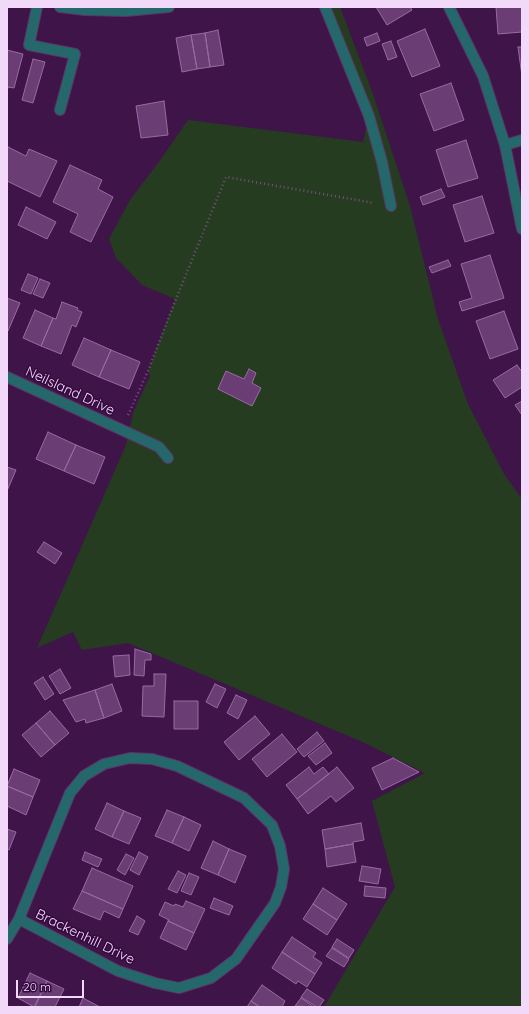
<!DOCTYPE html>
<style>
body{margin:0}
#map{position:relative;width:529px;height:1014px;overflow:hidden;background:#3f1449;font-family:Quicksand,sans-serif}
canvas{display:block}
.frame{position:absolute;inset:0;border:8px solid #f2d9f9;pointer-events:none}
.scale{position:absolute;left:16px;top:980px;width:68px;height:18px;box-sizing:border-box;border:2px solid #f2d9f9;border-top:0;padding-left:5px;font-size:12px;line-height:14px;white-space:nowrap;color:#f2d9f9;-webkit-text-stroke:3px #34093e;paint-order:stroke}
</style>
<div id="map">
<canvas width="529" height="1014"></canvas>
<div class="frame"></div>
<div class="scale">20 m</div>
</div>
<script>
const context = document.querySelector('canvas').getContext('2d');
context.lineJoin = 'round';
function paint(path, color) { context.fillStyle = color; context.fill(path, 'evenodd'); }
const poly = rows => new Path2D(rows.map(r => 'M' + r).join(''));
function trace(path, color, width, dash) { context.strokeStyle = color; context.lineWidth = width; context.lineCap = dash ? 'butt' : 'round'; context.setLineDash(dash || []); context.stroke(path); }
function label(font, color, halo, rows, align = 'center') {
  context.font = font + ' Quicksand,sans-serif'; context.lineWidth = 3; context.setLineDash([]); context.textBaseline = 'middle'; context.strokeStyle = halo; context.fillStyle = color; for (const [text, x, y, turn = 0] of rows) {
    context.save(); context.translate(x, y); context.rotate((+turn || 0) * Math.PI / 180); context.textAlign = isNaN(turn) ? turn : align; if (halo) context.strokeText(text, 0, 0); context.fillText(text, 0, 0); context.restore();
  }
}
paint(poly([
 [325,7,340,7,374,97,410,206,438,319,468,404,504,474,522,499,522,1007,324,1007,395,887,372,801,425,773,365,743,128,643,82,650,73,632,37,648,126,445,133,413,150,376,148,371,175,299,142,285,116,258,109,239,130,200,161,159,188,120,363,142,369,116]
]), '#263c20');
const building = poly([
 [376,7,410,7,412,10,387,25,376,7],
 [496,7,522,7,522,32,498,34,496,7],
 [425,29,440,66,412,77,397,41,425,29],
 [218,30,224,65,210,67,205,33,218,30],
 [205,33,210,67,197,69,191,35,205,33],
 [377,33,380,41,367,46,364,38,377,33],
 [191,35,197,69,182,72,176,38,191,35],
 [391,41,397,57,388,60,382,44,391,41],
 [518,47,522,47,522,76,518,47],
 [7,50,23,54,14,88,8,87,7,92,7,50],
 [33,59,45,62,33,103,22,100,33,59],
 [451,83,464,120,434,131,420,94,451,83],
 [164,101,168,135,141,138,136,106,164,101],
 [466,140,478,178,448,187,436,150,466,140],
 [8,147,26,156,29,149,57,161,40,197,7,181,7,150,8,147],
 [70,165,102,180,98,189,113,197,91,242,70,232,78,214,53,202,70,165],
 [441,189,445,197,423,205,420,197,441,189],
 [482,196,494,233,465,242,453,205,482,196],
 [26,207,56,222,47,239,18,225,26,207],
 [490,255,504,298,462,311,459,302,472,298,461,264,490,255],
 [448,260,451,266,432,273,429,267,448,260],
 [28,274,38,278,31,294,21,290,28,274],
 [40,279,50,283,43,298,33,294,40,279],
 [7,298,20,303,8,331,7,331,7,298],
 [62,302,78,308,77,310,82,312,76,327,72,325,61,354,41,346,53,318,56,319,62,302],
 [35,310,53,318,41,346,23,338,35,310],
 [504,311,518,349,490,359,476,321,504,311],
 [84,338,111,350,99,377,72,365,84,338],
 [111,350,140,362,129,389,99,377,111,350],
 [517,365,522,372,522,387,505,398,493,380,517,365],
 [249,369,256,373,252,383,261,388,252,406,218,389,226,371,244,379,249,369],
 [522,401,522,415,515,405,522,401],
 [48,432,76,445,64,471,36,459,48,432],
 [76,445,105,457,94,484,64,471,76,445],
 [7,467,16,470,7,491,7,467],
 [44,542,62,553,55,564,37,552,44,542],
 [135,649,151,654,151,660,145,660,144,676,134,675,135,649],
 [129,655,130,675,115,677,113,656,129,655],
 [60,669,71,688,60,694,49,676,60,669],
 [154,674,166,674,164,717,142,716,143,686,154,686,154,674],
 [43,677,54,694,45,700,34,683,43,677],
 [112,684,122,711,104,718,95,690,112,684],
 [215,684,226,689,217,708,206,702,215,684],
 [95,690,104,718,86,723,85,719,76,722,63,700,95,690],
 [236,695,247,700,238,719,227,713,236,695],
 [174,701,198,701,198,729,174,729,174,701],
 [50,711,69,733,55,745,36,723,50,711],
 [255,716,270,734,239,760,224,742,255,716],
 [36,723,55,745,41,757,22,735,36,723],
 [317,732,324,741,304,757,297,749,317,732],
 [282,734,297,752,267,777,252,759,282,734],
 [325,743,332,753,316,765,308,756,325,743],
 [393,758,419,772,382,790,372,768,393,758],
 [309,767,314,774,323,767,329,774,297,799,286,785,309,767],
 [337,767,354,788,336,802,331,796,308,814,297,799,337,767],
 [14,769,40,780,33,797,7,786,14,769],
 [7,786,33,797,26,815,7,806,7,786],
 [107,803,124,811,112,837,95,829,107,803],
 [167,810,184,817,172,843,155,836,167,810],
 [124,811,141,818,129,844,112,837,124,811],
 [184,817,201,825,189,851,172,843,184,817],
 [361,823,364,840,353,842,353,844,325,849,322,830,361,823],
 [7,829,16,832,9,850,7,849,7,829],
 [213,841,229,849,218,875,201,868,213,841],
 [353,844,356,862,327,867,325,849,353,844],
 [229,849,246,856,235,883,218,875,229,849],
 [85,852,102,859,98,867,82,860,85,852],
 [139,852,148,857,139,875,130,870,139,852],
 [126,854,134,858,125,875,117,870,126,854],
 [362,866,381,869,378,884,359,881,362,866],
 [92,868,133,886,123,909,82,891,92,868],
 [178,871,186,875,177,893,168,889,178,871],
 [189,873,199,877,191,895,181,891,189,873],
 [365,886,386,888,385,898,364,896,365,886],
 [323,888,347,904,337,920,313,904,323,888],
 [82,891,123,909,119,918,104,911,100,920,73,909,82,891],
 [214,898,233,906,229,915,210,908,214,898],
 [186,901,205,909,194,933,168,921,169,920,159,915,165,902,174,906,175,904,183,907,186,901],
 [313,904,337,920,327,935,303,919,313,904],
 [137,916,145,921,138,935,129,931,137,916],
 [168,921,194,933,186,950,160,938,168,921],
 [292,937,316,953,313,957,322,963,315,974,282,952,292,937],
 [337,939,354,950,349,958,332,947,337,939],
 [332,948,349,959,344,967,326,956,332,948],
 [282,952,315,974,307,987,298,981,296,984,272,968,282,952],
 [30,973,47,981,34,1007,18,998,30,973],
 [47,981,64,989,55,1007,35,1007,47,981],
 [262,985,285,1001,282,1007,260,1007,251,1001,262,985],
 [307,989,324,1000,319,1007,317,1007,301,997,307,989],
 [83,998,100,1007,79,1007,83,998],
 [301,998,314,1007,295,1006,301,998],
 [251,1001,260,1007,247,1007,251,1001]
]);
paint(building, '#6a3e75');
trace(building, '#986aa4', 1);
const minor = poly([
 [37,7,29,45,75,54,60,110],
 [60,7,85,10,126,11,169,7],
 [325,7,369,116,382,162,391,206],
 [449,7,483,76,505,145,522,229],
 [505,145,522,140],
 [7,377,159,447,168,458],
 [7,939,19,919,70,793,84,776,104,764,130,758,152,759,177,766,244,798,272,825,280,846,284,869,281,887,275,903,236,959,211,978,179,988,155,983,118,971,19,919]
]);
trace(minor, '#5c3465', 12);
trace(poly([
 [128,415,148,371,176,299,226,177,374,203]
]), '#75507e', 2.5, [1, 3]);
trace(minor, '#24686b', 10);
label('14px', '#f2d9f9', '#34093e', [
 ["Neilsland Drive",70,391,25],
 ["Brackenhill Drive",85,937,26]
]);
</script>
